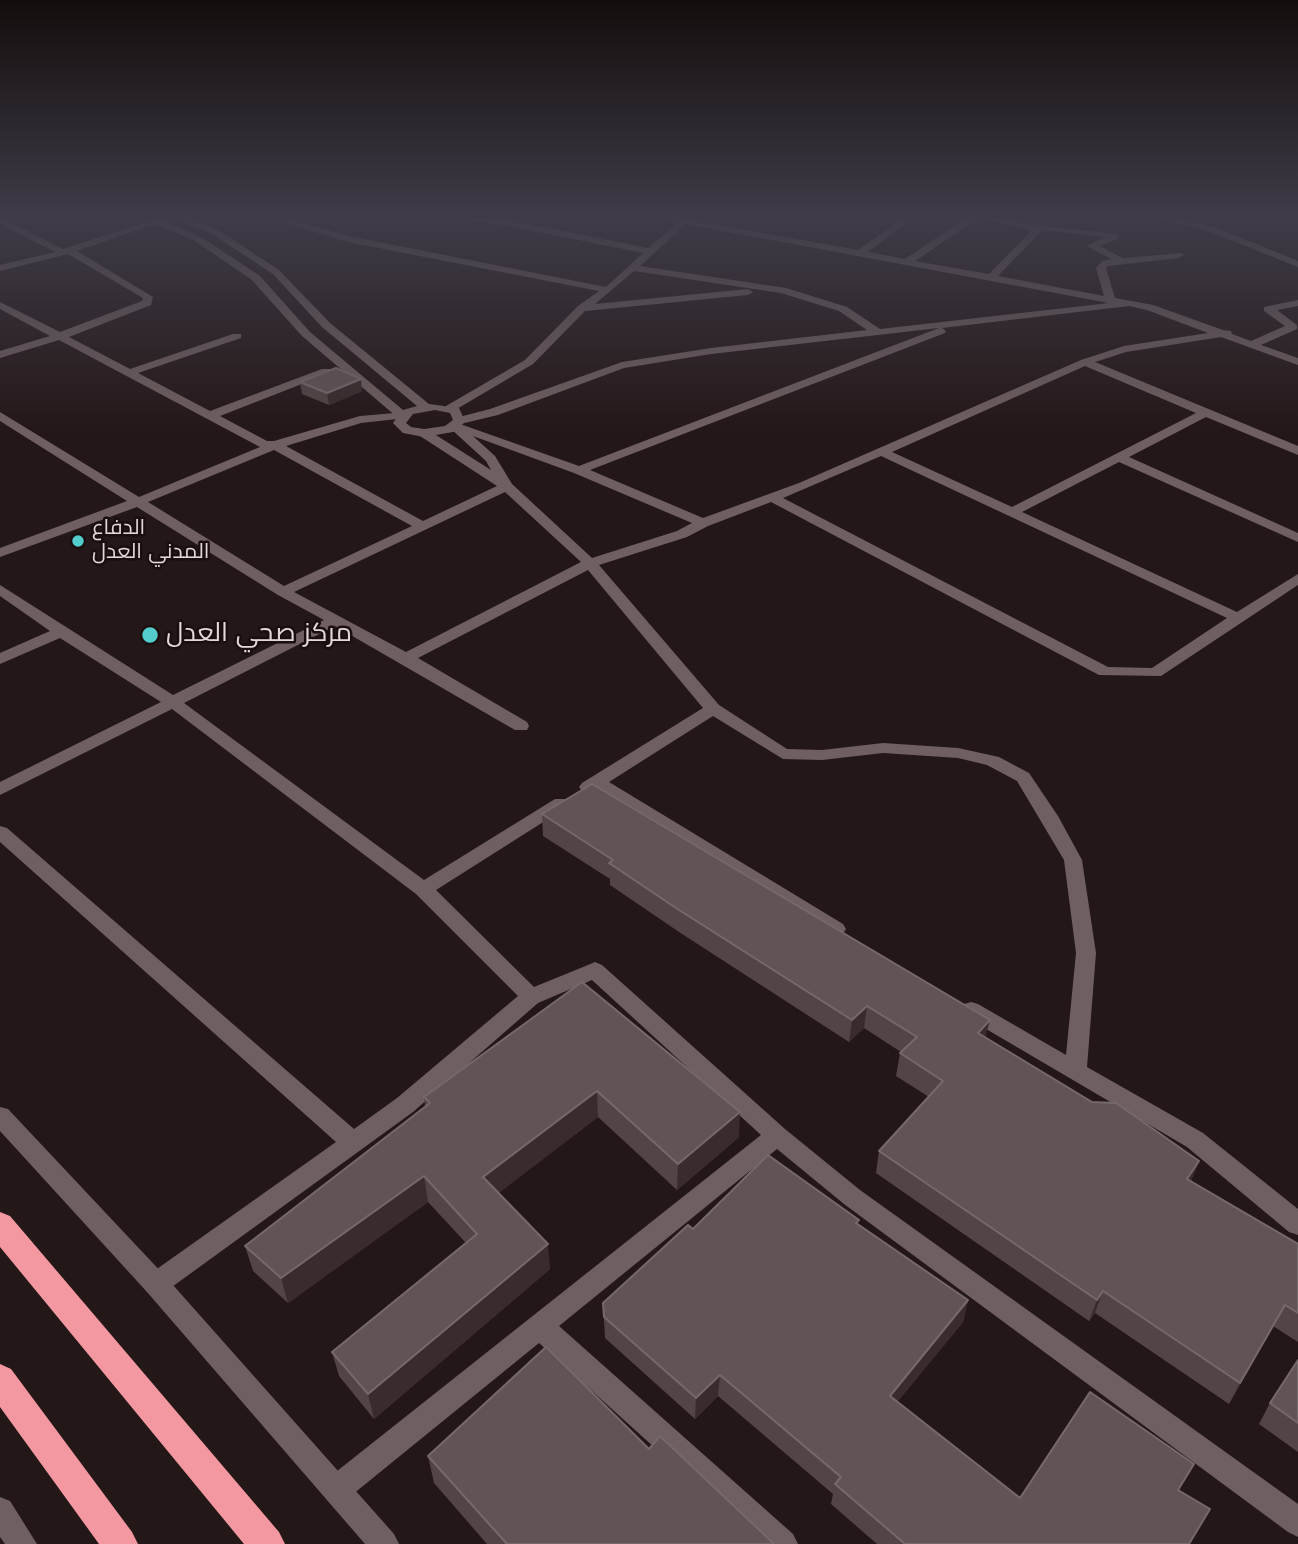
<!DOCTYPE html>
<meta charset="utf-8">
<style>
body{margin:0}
canvas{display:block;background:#241718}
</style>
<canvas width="1298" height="1544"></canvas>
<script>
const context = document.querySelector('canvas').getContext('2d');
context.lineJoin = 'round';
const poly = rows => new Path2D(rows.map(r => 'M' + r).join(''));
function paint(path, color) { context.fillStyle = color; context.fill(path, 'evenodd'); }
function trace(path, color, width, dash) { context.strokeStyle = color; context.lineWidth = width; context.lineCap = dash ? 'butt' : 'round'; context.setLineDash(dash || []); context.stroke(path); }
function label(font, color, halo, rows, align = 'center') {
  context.font = font + ' Jost,Cairo,sans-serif'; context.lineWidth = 5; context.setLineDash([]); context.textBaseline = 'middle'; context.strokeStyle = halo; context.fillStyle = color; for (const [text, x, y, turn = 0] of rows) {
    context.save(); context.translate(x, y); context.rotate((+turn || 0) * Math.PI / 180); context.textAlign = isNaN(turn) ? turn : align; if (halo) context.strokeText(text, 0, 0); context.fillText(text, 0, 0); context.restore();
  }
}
paint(poly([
 [165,216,178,216,77,251,153,297,151,305,69,337,130,369,233,334,241,334,241,338,138,373,210,411,322,369,330,369,330,373,220,416,267,441,274,441,360,416,406,412,406,418,361,423,286,446,423,521,497,486,420,436,420,430,428,430,491,470,486,461,451,429,449,426,455,418,490,409,622,362,711,348,867,330,839,311,781,293,634,271,595,304,748,289,753,292,748,295,585,311,533,364,450,413,444,409,446,406,525,360,578,306,599,291,348,242,263,216,277,216,349,236,606,287,643,253,504,225,430,216,504,219,648,248,677,223,652,216,694,216,691,220,858,250,906,216,916,216,868,252,905,259,969,216,994,216,1033,225,1119,234,1119,238,1100,246,1123,258,1182,253,1184,255,1179,258,1108,266,1106,268,1115,298,1153,305,1223,330,1231,331,1232,334,1251,341,1285,326,1264,311,1264,307,1298,300,1298,306,1277,310,1297,325,1297,329,1261,345,1298,358,1298,365,1221,337,1126,352,1095,362,1298,446,1298,455,1206,417,1129,457,1298,533,1298,542,1119,462,1022,512,1237,612,1298,574,1298,585,1161,676,1099,675,771,502,708,526,687,537,599,565,719,705,787,749,822,750,883,743,958,748,999,757,1029,773,1058,816,1082,860,1096,953,1087,1067,1203,1133,1298,1209,1298,1235,1289,1232,1187,1147,964,1016,960,1010,964,1004,971,1002,978,1004,1066,1055,1076,953,1064,860,1017,781,987,765,958,758,883,753,822,760,783,759,713,716,609,782,843,924,846,929,843,934,836,936,597,790,588,793,582,791,579,787,582,783,703,708,588,570,418,658,527,722,529,726,527,730,515,730,335,626,184,703,424,880,555,799,567,799,570,803,567,807,436,890,534,987,588,965,595,962,602,965,785,1129,860,1190,1298,1504,1298,1537,1288,1532,844,1204,777,1149,559,1326,793,1534,798,1544,761,1544,539,1343,347,1499,337,1503,327,1499,323,1489,327,1479,761,1135,592,980,538,1003,413,1112,165,1292,156,1296,147,1292,143,1284,147,1276,336,1142,0,842,0,826,7,828,354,1129,397,1098,518,996,416,894,172,709,0,795,0,782,161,702,60,638,0,664,0,653,50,631,0,596,0,585,173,695,324,620,278,595,137,507,0,557,0,548,127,501,0,421,0,412,139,497,260,447,59,340,0,358,0,351,50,336,0,309,0,302,60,332,142,301,143,298,68,254,0,271,0,265,55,252,0,224,0,217,63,249,165,216],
 [979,218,1032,230,989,274,915,261,979,218],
 [686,224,1109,303,880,329,847,307,786,288,640,266,686,224],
 [1042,230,1104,237,1087,246,1111,259,1102,261,1096,268,1104,296,998,276,1042,230],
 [1129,306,1147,310,1208,333,1124,346,1081,360,799,483,703,518,590,470,945,333,946,331,942,328,1129,306],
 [939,328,579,466,460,424,498,415,624,368,711,354,939,328],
 [1085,366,1196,413,1012,507,892,452,1085,366],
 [473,436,574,473,692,523,677,531,592,558,512,484,495,456,473,436],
 [274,450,412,526,284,586,148,502,274,450],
 [881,456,1227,618,1152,668,1108,667,783,498,881,456],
 [505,492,581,562,406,652,294,592,505,492],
 [1153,216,1169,216,1217,228,1298,261,1298,267,1211,232,1153,216]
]), '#6f5f60');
paint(poly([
 [173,216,185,216,218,230,279,270,330,323,429,404,459,408,465,421,463,424,453,432,424,437,403,433,393,423,397,417,302,336,252,280,195,241,155,224,155,220,161,220,201,237,260,276,310,332,403,410,417,406,322,327,273,274,212,234,173,216],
 [435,410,450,413,453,420,445,426,424,429,411,427,406,423,413,414,435,410],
 [0,1107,8,1109,165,1276,394,1534,399,1544,365,1544,147,1292,0,1131,0,1107],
 [0,1497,10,1501,37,1544,5,1544,0,1537,0,1497]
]), '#6f5f60');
paint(poly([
 [0,1212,10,1216,279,1532,285,1544,244,1544,0,1247,0,1212],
 [0,1364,11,1369,132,1532,138,1544,99,1544,0,1407,0,1364]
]), '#f398a0');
paint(poly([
 [300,382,362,391,329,405,302,394],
 [542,814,986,1038,1092,1102,1199,1161,1191,1181,1298,1244,1298,1342,1273,1326,1229,1404,1095,1313,1089,1321,876,1173,879,1151,929,1097,896,1076,900,1053,901,1052,864,1028,849,1042,679,932,610,885,610,879,543,836],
 [582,982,739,1137,677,1190,598,1117,498,1193,550,1269,374,1419,339,1376,332,1352,466,1243,428,1202,288,1303,253,1271,245,1246,425,1107,424,1097],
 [858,1224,968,1300,963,1322,897,1402,1020,1498,1179,1491,1190,1544,877,1544,831,1504,833,1494,718,1396,695,1419,605,1338,603,1303,693,1229],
 [1298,1360,1298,1452,1259,1424,1270,1403],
 [649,1449,774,1544,487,1544,434,1483,428,1456]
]), '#534445');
paint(poly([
 [361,379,362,391,329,405,327,393],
 [867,1006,864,1028,849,1042,852,1020],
 [990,1020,984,1042,978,1033],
 [597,1091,598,1117,486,1203,483,1177],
 [740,1112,739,1137,677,1190,678,1164],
 [1199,1161,1190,1183,1187,1179],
 [424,1176,428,1202,288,1303,281,1278],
 [548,1244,550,1269,374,1419,368,1394],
 [1103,1291,1095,1313,1089,1321,1097,1300],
 [968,1300,963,1322,885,1417,890,1396],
 [1285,1305,1273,1326,1229,1404,1240,1383],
 [720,1375,718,1396,695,1419,696,1398]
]), '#3a2b2c');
const building = poly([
 [336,368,361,379,327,393,300,382,336,368],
 [592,784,990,1020,978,1033,1092,1102,1116,1103,1199,1161,1187,1179,1298,1244,1298,1313,1285,1305,1240,1383,1103,1291,1097,1300,879,1151,943,1081,900,1053,917,1037,867,1006,852,1020,679,910,609,863,613,860,542,814,592,784],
 [582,982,740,1112,678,1164,597,1091,483,1177,548,1244,368,1394,332,1352,477,1234,424,1176,281,1278,245,1246,430,1103,424,1097,582,982],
 [768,1155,859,1220,856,1223,968,1300,890,1396,1020,1498,1090,1392,1194,1464,1178,1490,1210,1509,1189,1544,905,1544,835,1484,841,1477,720,1375,696,1398,604,1317,603,1303,688,1225,693,1229,768,1155],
 [546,1347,649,1449,660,1436,774,1544,507,1544,428,1456,546,1347],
 [1298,1360,1298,1423,1270,1403,1298,1360]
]);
paint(building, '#625455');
trace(building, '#76696a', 2);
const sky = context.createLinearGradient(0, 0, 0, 432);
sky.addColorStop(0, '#140d0d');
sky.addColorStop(0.5, '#3f3c48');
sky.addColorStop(1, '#3f3c4800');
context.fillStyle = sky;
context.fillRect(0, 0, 1298, 432);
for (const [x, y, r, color] of [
 [78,541,7,"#52cdcc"],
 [150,635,9,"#52cdcc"]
]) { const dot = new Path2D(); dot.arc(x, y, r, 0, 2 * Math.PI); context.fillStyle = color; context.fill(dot); trace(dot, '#1a0e0f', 2.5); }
label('21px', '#e3d9da', '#1a0e0f', [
 ["الدفاع",92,529],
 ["المدني العدل",92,553]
], 'left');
label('26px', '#e3d9da', '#1a0e0f', [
 ["مركز صحي العدل",166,635]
], 'left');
</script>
